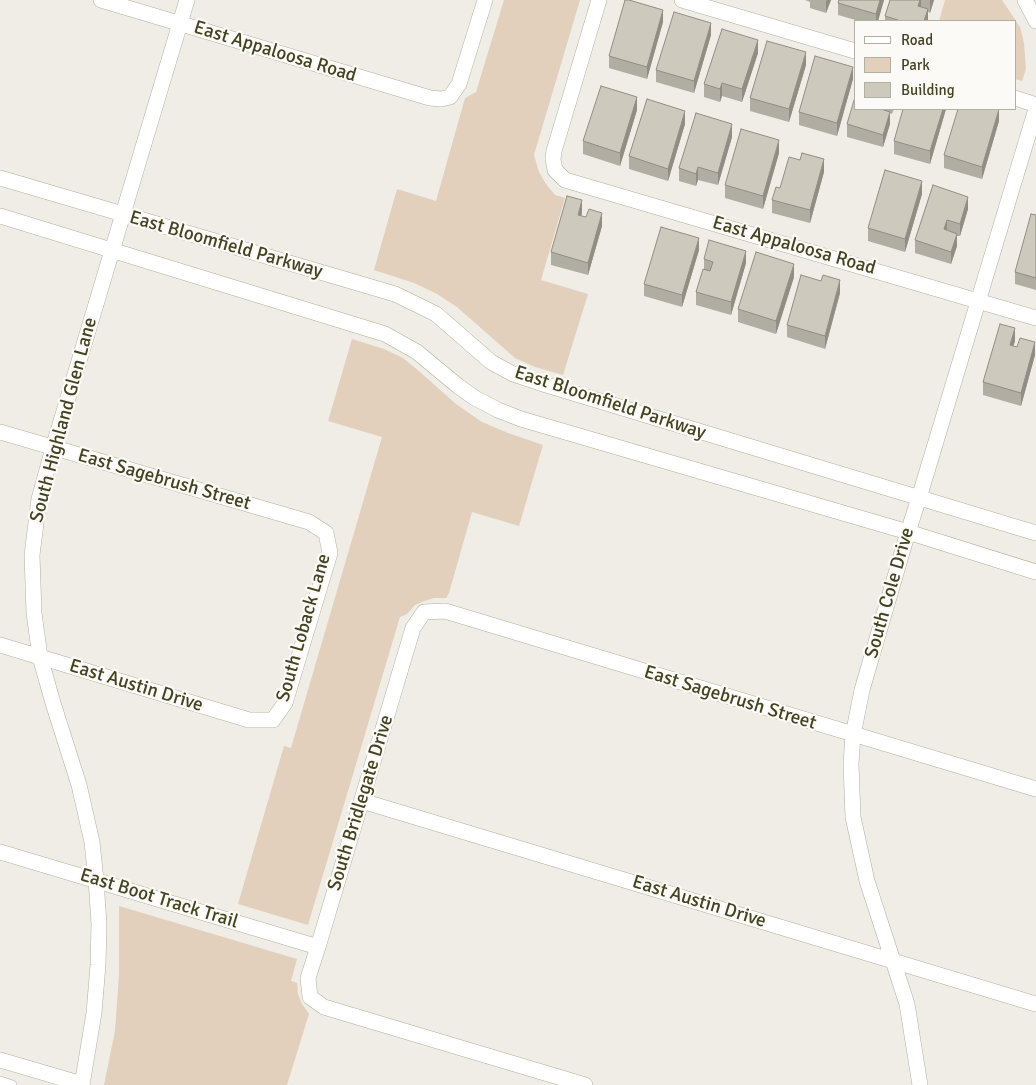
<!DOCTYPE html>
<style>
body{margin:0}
#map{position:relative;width:1036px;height:1085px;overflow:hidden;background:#efede5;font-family:Signika,sans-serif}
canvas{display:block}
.legend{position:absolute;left:854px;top:20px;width:162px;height:90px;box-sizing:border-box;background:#fbfaf6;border:1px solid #b1b1a1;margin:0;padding:6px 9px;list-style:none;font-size:15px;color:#434322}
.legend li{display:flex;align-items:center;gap:10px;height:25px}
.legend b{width:25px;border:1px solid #b1b1a1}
</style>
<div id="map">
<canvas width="1036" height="1085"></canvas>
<ul class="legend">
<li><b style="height:6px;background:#fff"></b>Road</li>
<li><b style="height:14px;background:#e2d0bc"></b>Park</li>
<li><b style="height:14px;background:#cdcabd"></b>Building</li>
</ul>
</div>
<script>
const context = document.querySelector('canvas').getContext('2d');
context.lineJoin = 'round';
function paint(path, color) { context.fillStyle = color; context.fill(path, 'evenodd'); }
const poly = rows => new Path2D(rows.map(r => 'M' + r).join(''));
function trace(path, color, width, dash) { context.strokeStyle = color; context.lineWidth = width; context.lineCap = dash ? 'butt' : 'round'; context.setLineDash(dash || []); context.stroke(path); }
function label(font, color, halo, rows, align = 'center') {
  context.font = font + ' Signika,sans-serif'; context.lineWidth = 4.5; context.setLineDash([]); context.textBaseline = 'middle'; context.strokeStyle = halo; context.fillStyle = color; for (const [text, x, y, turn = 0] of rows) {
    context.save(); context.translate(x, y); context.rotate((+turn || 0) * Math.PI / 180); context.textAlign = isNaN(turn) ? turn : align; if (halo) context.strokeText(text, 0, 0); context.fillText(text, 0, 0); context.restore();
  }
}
paint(poly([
 [504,0,580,0,534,155,539,172,546,184,555,195,565,198,541,280,588,294,563,375,535,367,515,358,457,307,437,294,414,283,374,270,397,189,436,201,465,98,476,92],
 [945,0,1002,0,1020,27,1024,43,1026,69,1022,81,1015,79,1015,21,939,21],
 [352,339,384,349,403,358,420,372,456,404,482,422,508,433,543,445,519,526,472,512,449,593,446,598,434,598,424,601,415,605,407,614,400,617,308,925,238,904,284,746,291,748,382,437,328,421],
 [119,906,297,959,291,981,297,983,298,994,302,1004,309,1014,287,1085,104,1085,115,1031,119,975]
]), '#e2d0bc');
const lane = poly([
 [0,1081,12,1085]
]);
const street = poly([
 [101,0,430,98,441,99,450,97,459,84,485,0],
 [599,0,554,151,553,159,555,170,565,180,1036,318],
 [682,0,855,51],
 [1025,0,1036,21],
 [1015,98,1036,105],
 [0,432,309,522,326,533,330,553,285,703,273,720,249,720,0,645],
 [362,801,1036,1004],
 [0,852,318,947],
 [0,1060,82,1084],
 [82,1085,94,1013,98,965,99,924,96,880,92,842,79,785,53,703,40,657,34,613,32,555,39,499,53,448,187,0],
 [585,1085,324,1007,310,997,308,978,318,947,413,628,424,612,445,611,1036,789],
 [920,1085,907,1004,867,881,853,817,851,764,853,735,862,690,908,532,919,498,1036,109]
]);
const secondary = poly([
 [0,178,395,294,436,314,491,362,513,374,540,383,1036,533],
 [0,216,385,334,417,352,458,386,475,398,498,410,521,419,908,532,1036,572]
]);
trace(lane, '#b1b09f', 10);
trace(street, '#b1b09f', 16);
trace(secondary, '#b1af96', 16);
trace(lane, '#fff', 9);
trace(street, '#fff', 15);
trace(secondary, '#fff', 15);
paint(poly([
 [805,0,831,0,826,13,810,8,810,2],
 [839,0,884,0,878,21,859,21,838,15,838,3],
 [890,0,934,0,930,13,928,12,928,21,885,21,885,16],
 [663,22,647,79,609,68,609,56],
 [711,35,694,93,656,82,656,70],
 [758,53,742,102,722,96,720,102,704,97,704,84],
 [806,65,789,122,750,111,750,98],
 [853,79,837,136,799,125,799,112],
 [855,109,894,109,892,114,890,113,890,124,883,147,847,137,847,124],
 [946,109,930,164,894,154,894,141],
 [637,110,620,166,583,154,583,141],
 [999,121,982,179,944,168,944,155],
 [685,124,668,181,629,169,629,156],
 [732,137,718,185,698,180,696,186,679,181,679,168],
 [779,153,763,209,725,198,725,185],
 [824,172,810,223,772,213,772,200,780,188],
 [933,185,968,209,960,236,957,236,957,246,951,264,915,253,915,240],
 [922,194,905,252,868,241,868,228],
 [582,213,581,216,602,226,588,275,551,265,551,252],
 [1036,215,1036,290,1015,284,1015,272],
 [699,250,682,307,644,296,644,284],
 [704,259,746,263,731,315,696,305,696,292,704,269],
 [794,277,776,334,738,322,738,309],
 [821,281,840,293,825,349,787,337,787,325],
 [1015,341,1013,346,1035,355,1021,406,983,395,983,382]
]), '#b0aea3');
paint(poly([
 [827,0,831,0,826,13,826,1],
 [880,0,884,0,878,21,876,21,876,14],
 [920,0,921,0,921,10,918,6],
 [930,0,934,0,930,13],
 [928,9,928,21,924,21],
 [663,10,663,22,647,79,647,67],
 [711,23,711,35,694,93,694,81],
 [758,40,758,53,742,102,742,89],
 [806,52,806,65,789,122,789,109],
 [853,67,853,79,837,136,837,123],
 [722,83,722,96,720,102,720,89],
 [637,97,637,110,620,166,620,153],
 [943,109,946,109,930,164,930,151],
 [999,109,999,121,982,179,982,167],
 [685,111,685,124,668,181,668,169],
 [890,112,890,124,883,147,883,135],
 [732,124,732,137,718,185,718,173],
 [779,140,779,153,763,209,763,196],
 [824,159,824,172,810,223,810,210],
 [698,167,698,180,696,186,696,174],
 [922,181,922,194,905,252,905,239],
 [968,197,968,209,960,236,960,224],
 [582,200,582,213,578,227,578,215],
 [602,213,602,226,588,275,588,263],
 [947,220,947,232,944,229],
 [957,234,957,246,951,264,951,252],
 [699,238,699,250,682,307,682,295],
 [746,251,746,263,731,315,731,302],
 [794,264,794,277,776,334,776,321],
 [840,280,840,293,825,349,825,336],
 [1015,328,1015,341,1010,357,1010,345],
 [1035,342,1035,355,1021,406,1021,393]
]), '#908d84');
const building = poly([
 [625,0,629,0,663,10,647,67,609,56,625,0],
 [839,0,880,0,876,14,838,3,839,0],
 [890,0,920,0,918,6,928,9,924,21,901,21,885,16,890,0],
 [674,12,711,23,694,81,656,70,674,12],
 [722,29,758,40,742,89,722,83,720,89,704,84,722,29],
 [767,41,806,52,789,109,750,98,767,41],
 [815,56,853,67,837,123,799,112,815,56],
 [601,86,637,97,620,153,583,141,601,86],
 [855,97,855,109,881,109,890,112,883,135,847,124,855,97],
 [647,99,685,111,668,169,629,156,647,99],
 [903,109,943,109,930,151,894,141,903,109],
 [958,109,999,109,982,167,944,155,958,109],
 [696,113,732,124,718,173,698,167,696,174,679,168,696,113],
 [741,129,779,140,763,196,725,185,741,129],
 [802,153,824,159,810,210,772,200,776,187,780,188,789,157,800,160,802,153],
 [885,170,922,181,905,239,868,228,885,170],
 [933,185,968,197,960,224,947,220,944,229,957,234,951,252,915,240,933,185],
 [567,196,582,200,578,215,586,217,589,209,602,213,588,263,551,252,567,196],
 [1031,214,1036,215,1036,278,1015,272,1031,214],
 [661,227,699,238,682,295,644,284,661,227],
 [709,240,746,251,731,302,696,292,703,269,710,271,713,262,704,259,709,240],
 [756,252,794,264,776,321,738,309,756,252],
 [801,275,821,281,823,275,840,280,825,336,787,325,801,275],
 [1000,324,1015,328,1010,345,1017,347,1020,338,1035,342,1021,393,983,382,1000,324]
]);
paint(building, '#cdcabd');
trace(building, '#908d84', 1);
label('19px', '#434322', '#fbfaf6', [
 ["East Appaloosa Road",275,52,17],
 ["East Bloomfield Parkway",226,245,16],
 ["East Appaloosa Road",794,246,16],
 ["East Bloomfield Parkway",610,403,18],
 ["South Highland Glen Lane",64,420,-75],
 ["East Sagebrush Street",164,480,16],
 ["South Cole Drive",890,593,-74],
 ["South Loback Lane",304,628,-74],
 ["East Austin Drive",136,686,17],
 ["East Sagebrush Street",730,698,17],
 ["South Bridlegate Drive",361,803,-73],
 ["East Boot Track Trail",159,899,17],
 ["East Austin Drive",699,902,17]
]);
</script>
